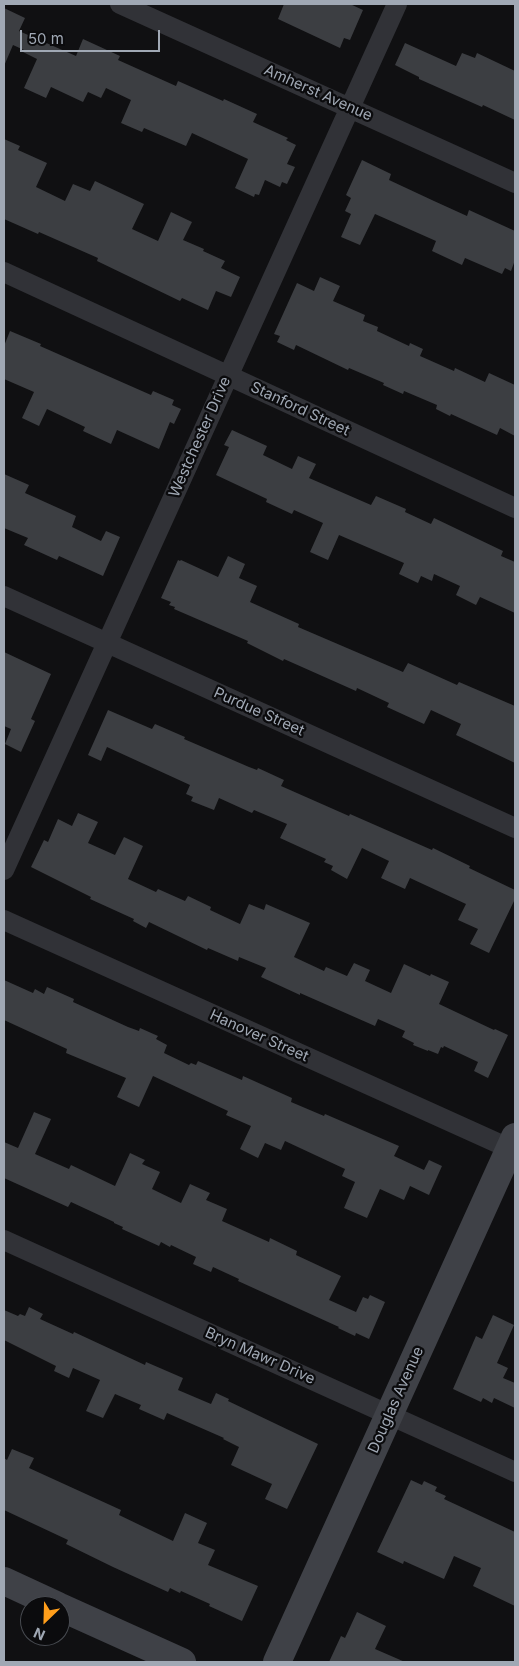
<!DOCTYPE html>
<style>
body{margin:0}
#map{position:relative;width:519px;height:1666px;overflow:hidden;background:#101012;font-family:Inter,sans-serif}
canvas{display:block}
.frame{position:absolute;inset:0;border:5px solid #a0a8b4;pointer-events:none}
.north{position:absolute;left:20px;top:1596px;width:50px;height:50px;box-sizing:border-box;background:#0b0b0d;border:1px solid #474a50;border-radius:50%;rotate:204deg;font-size:14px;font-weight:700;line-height:20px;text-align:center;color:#a0a8b4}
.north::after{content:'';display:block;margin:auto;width:18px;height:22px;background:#ff9e1b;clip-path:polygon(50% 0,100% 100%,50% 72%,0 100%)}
.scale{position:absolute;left:20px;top:30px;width:140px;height:22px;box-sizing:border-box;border:2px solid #a0a8b4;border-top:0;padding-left:6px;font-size:15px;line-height:18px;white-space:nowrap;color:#a0a8b4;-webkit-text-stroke:4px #0b0b0d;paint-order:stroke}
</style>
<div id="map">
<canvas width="519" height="1666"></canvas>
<div class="frame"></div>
<div class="north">N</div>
<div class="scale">50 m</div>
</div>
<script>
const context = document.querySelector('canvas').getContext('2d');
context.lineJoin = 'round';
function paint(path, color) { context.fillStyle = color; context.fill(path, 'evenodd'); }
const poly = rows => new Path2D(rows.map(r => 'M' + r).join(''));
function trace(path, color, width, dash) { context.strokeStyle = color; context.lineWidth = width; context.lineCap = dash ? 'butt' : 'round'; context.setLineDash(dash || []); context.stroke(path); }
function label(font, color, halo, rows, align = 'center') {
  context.font = font + ' Inter,sans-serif'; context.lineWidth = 4.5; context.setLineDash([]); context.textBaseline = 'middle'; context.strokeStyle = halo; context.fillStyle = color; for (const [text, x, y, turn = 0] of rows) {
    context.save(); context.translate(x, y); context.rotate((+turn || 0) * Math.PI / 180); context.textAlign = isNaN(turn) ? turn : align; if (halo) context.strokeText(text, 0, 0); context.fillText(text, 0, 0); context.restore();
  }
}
paint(poly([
 [284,4,350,4,363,10,350,40,344,38,340,48,278,19],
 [4,8,25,18,19,31,76,56,83,39,120,56,118,60,176,86,178,81,223,101,224,99,257,114,253,122,288,138,286,140,296,145,287,164,295,167,287,184,282,182,280,187,265,180,259,195,255,194,254,197,235,188,248,159,192,133,186,146,144,128,142,132,121,123,131,100,106,88,101,98,88,92,83,102,51,87,46,98,24,88,37,59,23,52,24,50,13,45,4,66],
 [405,43,456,66,462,53,475,58,477,53,515,71,515,120,483,105,482,107,419,79,419,77,395,65],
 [4,139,20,146,18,150,47,163,36,187,65,201,73,184,90,191,95,181,144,204,132,229,158,241,171,212,192,222,183,240,204,249,203,251,225,261,221,268,240,277,231,297,216,291,208,310,182,298,180,301,97,261,98,258,39,232,38,234,4,219],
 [362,160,391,174,389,180,434,201,467,216,469,210,515,231,515,260,511,271,505,268,502,274,465,258,462,265,432,251,436,241,375,214,360,245,341,237,351,214,345,211,351,198,346,195],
 [320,277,340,286,333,301,365,315,363,321,378,327,377,331,409,346,410,343,423,349,420,356,454,371,455,368,485,382,489,373,515,385,515,436,500,428,497,435,451,414,450,416,436,409,437,405,404,391,403,394,383,385,384,383,349,368,348,370,296,345,294,350,277,342,280,336,274,334,297,283,314,291],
 [10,331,41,344,40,346,151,395,153,391,174,400,172,405,181,409,174,424,170,422,159,449,117,430,111,444,83,431,85,427,47,409,39,426,22,418,34,392,4,379,4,346],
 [232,430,267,446,263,455,292,469,298,456,316,464,309,478,371,505,376,496,406,509,405,512,431,524,434,518,503,551,501,556,515,562,515,613,480,597,476,605,456,595,460,586,434,574,432,581,421,576,418,583,399,574,404,563,339,535,328,560,310,552,323,523,294,510,292,514,266,502,267,499,216,475,229,447,224,445],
 [4,474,29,485,25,493,76,516,72,527,101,541,106,531,120,537,103,576,59,556,57,560,24,545,28,538,4,528],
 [228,556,245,564,239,578,257,586,250,602,299,624,298,627,403,672,408,663,457,685,459,682,515,706,515,763,456,735,461,724,431,710,424,724,387,707,389,703,357,688,356,691,284,659,283,661,247,643,248,641,174,609,175,607,169,605,171,602,161,598,178,560,180,561,181,560,218,577],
 [4,652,51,674,31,719,35,721,21,752,5,744,11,729,4,726],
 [108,710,152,729,155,724,185,737,184,739,249,767,257,770,258,768,284,780,281,786,349,816,350,814,432,850,433,848,470,866,469,868,515,890,515,899,489,953,470,944,478,929,458,920,466,904,410,878,405,889,381,878,389,861,362,848,347,879,331,870,333,866,324,862,326,859,280,838,287,824,254,810,252,813,219,798,214,810,191,801,193,797,186,794,190,785,107,747,101,761,88,755],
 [78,813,98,822,88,843,115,855,124,837,143,846,128,879,156,892,158,889,185,901,188,896,211,907,210,910,240,924,249,904,264,910,266,904,310,923,294,957,324,971,326,967,347,976,354,963,370,970,365,981,391,993,404,964,430,976,431,974,449,982,439,1004,494,1030,495,1029,508,1035,488,1078,474,1071,478,1062,444,1046,443,1048,441,1047,438,1054,428,1050,428,1051,413,1045,414,1043,402,1037,405,1031,378,1019,375,1026,300,993,300,995,261,977,266,968,239,957,238,961,208,948,207,950,149,922,146,928,133,921,134,919,90,899,91,897,31,867,44,840,48,842,58,819,72,826],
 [4,980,33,993,35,989,44,994,47,987,74,999,73,1002,128,1027,139,1031,140,1028,158,1036,156,1039,167,1045,164,1053,189,1065,191,1063,196,1065,198,1061,242,1080,243,1076,292,1098,291,1102,324,1116,325,1114,399,1146,394,1156,424,1170,429,1160,442,1166,429,1195,410,1186,404,1200,380,1189,367,1218,344,1208,355,1182,342,1176,345,1169,285,1141,281,1150,265,1143,258,1158,240,1149,251,1126,226,1115,228,1111,153,1076,139,1107,117,1097,126,1078,66,1053,67,1049,4,1020],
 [34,1112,51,1119,35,1154,69,1169,71,1165,115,1186,130,1153,145,1160,142,1164,160,1172,152,1189,181,1203,190,1184,210,1193,206,1200,227,1209,222,1221,269,1242,270,1238,297,1251,296,1255,341,1276,329,1300,356,1312,363,1297,368,1299,370,1295,385,1302,369,1339,356,1333,355,1336,338,1328,339,1327,238,1281,239,1279,213,1267,211,1272,193,1264,196,1257,171,1245,170,1247,161,1242,159,1246,122,1229,123,1227,114,1223,114,1222,71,1202,68,1207,4,1178,4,1142,18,1148],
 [29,1307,43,1314,40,1319,73,1334,74,1332,145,1365,146,1362,183,1378,178,1390,211,1404,216,1393,229,1399,228,1401,318,1444,287,1509,265,1499,272,1484,231,1465,239,1447,223,1439,224,1438,167,1413,164,1420,139,1409,141,1405,115,1394,103,1418,86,1411,100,1380,73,1368,69,1378,54,1371,56,1366,4,1340,4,1310,18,1316,20,1314,25,1316],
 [493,1315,514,1325,497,1363,508,1368,503,1378,515,1383,515,1408,494,1398,492,1403,483,1398,481,1402,453,1389,476,1336,482,1339],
 [12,1449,34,1458,29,1468,121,1510,119,1515,173,1541,185,1513,207,1523,198,1543,215,1550,208,1565,258,1586,242,1621,209,1606,210,1604,181,1591,180,1593,170,1588,168,1592,113,1567,66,1544,68,1540,4,1510,4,1458,7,1460],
 [411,1480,422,1485,424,1481,437,1487,435,1491,446,1496,444,1499,515,1532,515,1606,473,1586,481,1568,454,1556,444,1579,404,1561,403,1564,377,1552],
 [357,1612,386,1626,375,1649,405,1662,329,1662,341,1636,345,1638]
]), '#3c3e42');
trace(poly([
 [120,4,515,183],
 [4,272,515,508],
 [4,596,515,828],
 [4,870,397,4],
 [4,920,515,1151],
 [4,1240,515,1472]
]), '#313237', 20);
trace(poly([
 [4,1581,58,1606],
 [60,1607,182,1662],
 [277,1662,515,1137]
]), '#3f4147', 28);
label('15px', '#a0a8b4', '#0b0b0d', [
 ["Amherst Avenue",318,93,24],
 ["Stanford Street",300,409,25],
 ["Westchester Drive",200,437,-66],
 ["Purdue Street",259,712,24],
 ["Hanover Street",259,1036,24],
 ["Bryn Mawr Drive",260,1356,24],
 ["Douglas Avenue",396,1400,-66]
]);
</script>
